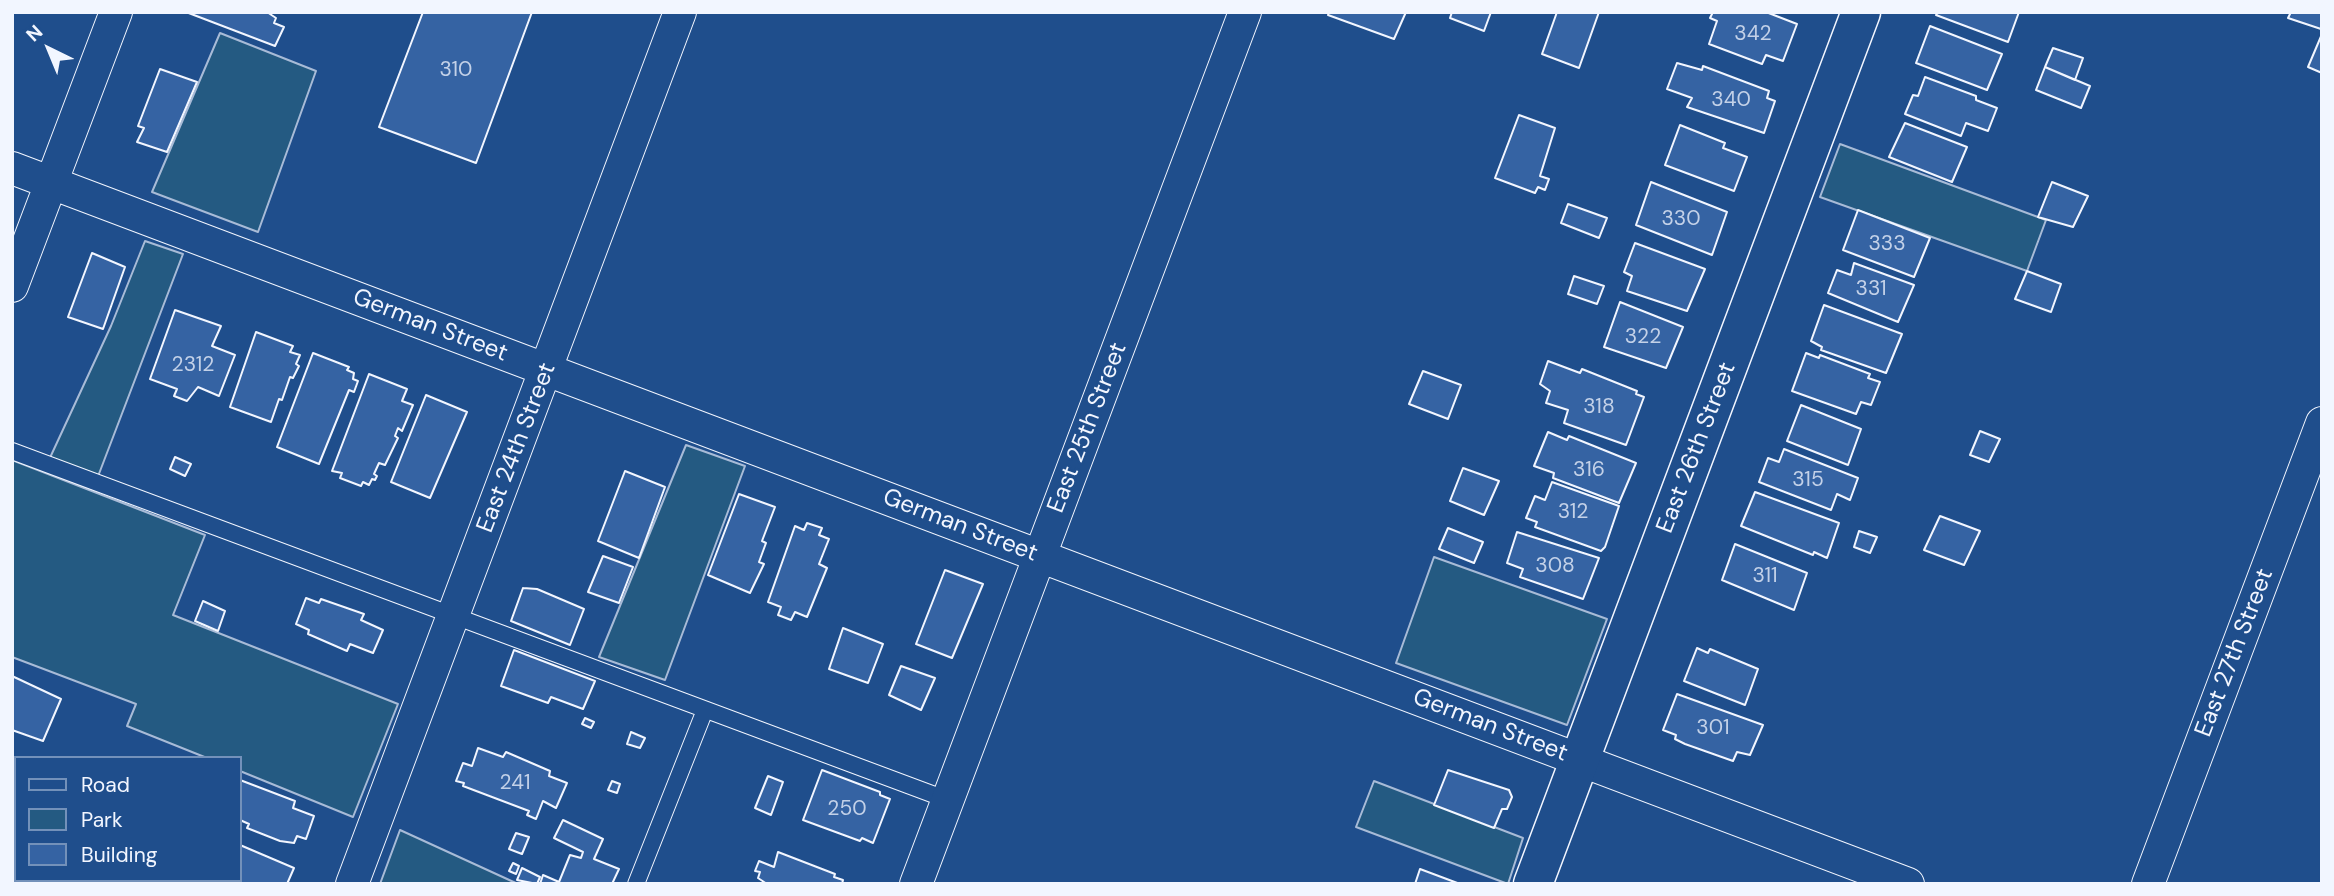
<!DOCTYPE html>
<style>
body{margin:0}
#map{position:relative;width:2334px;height:896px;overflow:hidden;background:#1f4e8c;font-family:"DM Sans",sans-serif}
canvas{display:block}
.frame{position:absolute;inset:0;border:14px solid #f2f6ff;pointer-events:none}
.legend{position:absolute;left:14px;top:756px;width:228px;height:126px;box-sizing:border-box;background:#1f4e8c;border:2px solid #7391ba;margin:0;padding:9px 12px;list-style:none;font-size:21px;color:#f2f6ff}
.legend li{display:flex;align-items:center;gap:14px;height:35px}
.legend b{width:35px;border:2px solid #7391ba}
.north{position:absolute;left:14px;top:14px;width:70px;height:70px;-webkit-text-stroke:5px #1f4e8c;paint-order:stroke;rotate:317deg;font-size:19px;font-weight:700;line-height:28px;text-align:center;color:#f2f6ff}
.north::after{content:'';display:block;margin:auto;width:24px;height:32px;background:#f2f6ff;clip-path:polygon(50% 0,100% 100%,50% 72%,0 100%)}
</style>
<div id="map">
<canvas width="2334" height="896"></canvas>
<div class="frame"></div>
<ul class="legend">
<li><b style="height:9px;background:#1f4e8c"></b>Road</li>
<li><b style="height:19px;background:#245a82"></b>Park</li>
<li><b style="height:19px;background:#3563a3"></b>Building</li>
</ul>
<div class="north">N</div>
</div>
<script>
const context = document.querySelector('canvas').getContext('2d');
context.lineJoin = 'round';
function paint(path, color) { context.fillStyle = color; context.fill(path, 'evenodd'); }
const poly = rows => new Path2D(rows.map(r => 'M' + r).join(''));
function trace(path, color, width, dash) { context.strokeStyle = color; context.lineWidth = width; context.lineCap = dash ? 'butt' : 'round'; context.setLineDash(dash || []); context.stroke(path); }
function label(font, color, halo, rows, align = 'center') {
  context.font = font + ' "DM Sans",sans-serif'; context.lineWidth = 5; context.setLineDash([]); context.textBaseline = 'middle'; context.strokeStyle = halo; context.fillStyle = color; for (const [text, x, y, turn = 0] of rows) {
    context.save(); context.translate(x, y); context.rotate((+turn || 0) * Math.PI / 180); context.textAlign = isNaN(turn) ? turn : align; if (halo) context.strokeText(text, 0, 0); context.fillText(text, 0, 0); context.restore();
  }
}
const green = poly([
 [220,33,316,71,258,232,152,192,220,33],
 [1840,144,2046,220,2027,271,1820,197,1840,144],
 [145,241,183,254,97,479,48,462,111,326,145,241],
 [686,445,745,466,665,680,599,657,686,445],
 [12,460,205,535,173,615,398,704,353,817,240,771,240,758,207,758,127,726,136,704,12,657,12,460],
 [1434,557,1607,619,1567,725,1396,663,1434,557],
 [1374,781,1523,838,1508,884,1356,827,1374,781],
 [400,830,518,884,380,884,400,830]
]);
paint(green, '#245a82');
trace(green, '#a8bbd7', 2);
const building = poly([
 [186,12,267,12,276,18,274,23,284,27,275,46,186,12],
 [423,12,532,12,476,163,379,127,423,12],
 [1329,12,1406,12,1394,39,1328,15,1329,12],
 [1452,12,1491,12,1484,31,1450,18,1452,12],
 [1557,12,1599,12,1579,68,1542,54,1557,12],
 [1713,12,1766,12,1797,24,1783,61,1766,55,1762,64,1709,44,1717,21,1710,18,1713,12],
 [1938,12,2019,12,2008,42,1936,15,1938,12],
 [2291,12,2322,12,2321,29,2288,18,2291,12],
 [1930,26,2002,54,1987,90,1916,63,1930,26],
 [2322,34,2322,73,2308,67,2322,34],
 [2053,48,2083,58,2075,80,2045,67,2053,48],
 [1677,63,1702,70,1703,66,1769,91,1767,98,1775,101,1764,133,1687,107,1692,98,1667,89,1677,63],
 [2045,67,2090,86,2081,108,2036,90,2045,67],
 [160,69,197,82,167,152,137,142,144,128,138,126,160,69],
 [1925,77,1976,96,1976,100,1997,108,1988,131,1966,123,1961,136,1905,114,1913,95,1918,96,1925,77],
 [1519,115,1555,128,1540,176,1549,179,1545,190,1538,187,1535,193,1495,178,1519,115],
 [1905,123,1967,147,1952,182,1889,157,1905,123],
 [1680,125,1725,143,1723,148,1747,157,1734,191,1665,165,1680,125],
 [1651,182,1727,212,1712,255,1636,225,1651,182],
 [2052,182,2088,196,2073,227,2038,217,2052,182],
 [1568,204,1607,218,1599,238,1561,223,1568,204],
 [1858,210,1930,238,1914,277,1843,250,1858,210],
 [1635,243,1705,269,1687,311,1627,291,1632,276,1624,272,1635,243],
 [92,253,125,267,103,329,68,317,92,253],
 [1854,263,1914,285,1898,322,1828,293,1837,270,1851,275,1854,263],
 [2027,271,2061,284,2051,312,2015,299,2027,271],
 [1574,276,1604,286,1597,304,1568,294,1574,276],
 [1620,302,1683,327,1666,368,1604,347,1620,302],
 [1824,305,1902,334,1886,373,1821,350,1822,347,1811,341,1824,305],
 [175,310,221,326,212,346,235,355,219,396,198,387,187,401,174,396,177,389,150,379,175,310],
 [256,332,293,346,290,352,300,355,296,364,299,366,293,378,290,377,282,400,279,399,271,422,230,407,256,332],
 [313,353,349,367,347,370,354,373,353,379,358,381,354,392,349,390,319,464,277,447,313,353],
 [1806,353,1819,358,1820,355,1870,374,1868,378,1880,382,1871,405,1861,402,1856,414,1792,391,1806,353],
 [1548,361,1580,373,1582,369,1637,391,1636,394,1644,397,1626,445,1564,423,1568,410,1546,403,1550,391,1540,384,1548,361],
 [1423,371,1461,385,1448,419,1409,404,1423,371],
 [369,374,407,389,402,401,413,405,402,431,398,428,395,436,398,438,385,465,379,463,374,474,377,476,375,480,372,479,369,485,363,482,361,486,340,478,342,473,332,471,369,374],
 [426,395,467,412,430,498,391,482,426,395],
 [1801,405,1861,429,1848,465,1787,441,1801,405],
 [1980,431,2000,439,1989,462,1970,455,1980,431],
 [1548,432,1567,440,1569,436,1636,463,1619,503,1553,478,1554,473,1534,466,1548,432],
 [1784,449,1858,478,1850,500,1837,494,1831,510,1759,482,1768,458,1779,462,1784,449],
 [175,457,191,464,185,476,170,469,175,457],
 [1463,468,1499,481,1484,515,1450,501,1463,468],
 [625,471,665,487,639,558,598,541,625,471],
 [1552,482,1619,506,1605,547,1601,551,1535,527,1537,522,1526,518,1535,496,1545,500,1552,482],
 [1755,492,1839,523,1827,558,1814,552,1813,555,1741,526,1755,492],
 [739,494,775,507,762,541,766,543,759,562,764,564,750,593,708,575,739,494],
 [1940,516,1980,531,1964,565,1924,550,1940,516],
 [807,523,822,528,819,535,829,539,819,564,827,568,807,617,795,612,791,620,778,615,781,607,768,602,795,526,804,530,807,523],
 [1448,528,1483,542,1474,563,1439,549,1448,528],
 [1859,531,1877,537,1870,553,1854,547,1859,531],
 [1517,532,1599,558,1583,599,1520,577,1523,569,1507,563,1517,532],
 [1735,544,1807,573,1794,610,1722,580,1735,544],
 [603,556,633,567,619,603,588,592,603,556],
 [945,570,983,584,952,658,916,644,945,570],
 [523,588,537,589,584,609,570,645,511,621,523,588],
 [306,598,319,603,321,599,364,614,361,620,383,630,373,653,350,644,347,651,308,634,309,630,296,624,306,598],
 [203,601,225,611,218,631,195,621,203,601],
 [843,628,883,644,868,683,829,669,843,628],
 [1697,648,1708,653,1710,649,1758,669,1745,705,1684,681,1697,648],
 [514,650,595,681,583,709,551,697,548,703,501,686,514,650],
 [901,666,935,678,921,710,889,695,901,666],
 [12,676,61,699,43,741,12,730,12,676],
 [1677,694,1763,725,1750,755,1737,752,1733,761,1685,744,1675,739,1676,735,1663,730,1677,694],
 [585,718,594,722,591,728,582,724,585,718],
 [631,732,645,738,640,748,627,744,631,732],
 [478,748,503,757,506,752,550,771,549,776,567,783,556,808,543,801,536,819,527,815,529,811,463,786,464,783,456,781,463,763,472,766,478,748],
 [12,765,16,767,16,807,12,815,12,765],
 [822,770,880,792,880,795,890,799,873,843,862,838,860,841,803,820,822,770],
 [1448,770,1509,790,1512,797,1507,809,1502,809,1494,828,1434,805,1448,770],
 [768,776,783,782,771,815,755,808,768,776],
 [240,780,295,801,293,808,314,816,306,839,297,836,294,843,280,841,247,828,249,824,240,820,240,780],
 [612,781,620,784,617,793,608,790,612,781],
 [563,820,603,839,594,859,619,869,612,884,540,884,543,875,559,882,570,855,581,858,583,852,554,838,563,820],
 [516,833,529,837,522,854,509,849,516,833],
 [240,845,294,868,287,884,228,884,219,880,240,880,240,845],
 [778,852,835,874,834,877,843,880,842,884,767,884,758,878,760,872,755,871,759,861,774,867,778,852],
 [513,863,519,866,516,874,509,871,513,863],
 [522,868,540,877,537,884,517,880,522,868],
 [1420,869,1460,884,1415,884,1420,869]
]);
paint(building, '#3563a3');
trace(building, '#f2f6ff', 2);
const service = poly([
 [12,451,948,800],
 [636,884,705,710]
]);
const minor = poly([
 [12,168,1908,884],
 [12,286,116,12],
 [352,884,680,12],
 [916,884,1245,12],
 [2148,884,2322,423]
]);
const primary = poly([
 [1533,884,1861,12]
]);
trace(service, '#f2f6ff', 18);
trace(minor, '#f2f6ff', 34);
trace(primary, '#f2f6ff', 41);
trace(service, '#1f4e8c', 16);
trace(minor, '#1f4e8c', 32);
trace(primary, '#1f4e8c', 38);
label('21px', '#c3d1e8', null, [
 ["342",1753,34],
 ["310",456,70],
 ["340",1731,100],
 ["330",1681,219],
 ["333",1887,244],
 ["331",1871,289],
 ["322",1643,337],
 ["2312",193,365],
 ["318",1599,407],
 ["316",1589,470],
 ["315",1808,480],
 ["312",1573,512],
 ["308",1555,566],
 ["311",1765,576],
 ["301",1713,728],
 ["241",515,783],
 ["250",847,809]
]);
label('24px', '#f2f6ff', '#1f4e8c', [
 ["German Street",430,326,21],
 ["East 25th Street",1088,428,-69],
 ["East 24th Street",517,448,-69],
 ["East 26th Street",1697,448,-69],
 ["German Street",960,526,21],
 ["East 27th Street",2235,653,-69],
 ["German Street",1490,726,21]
]);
</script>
